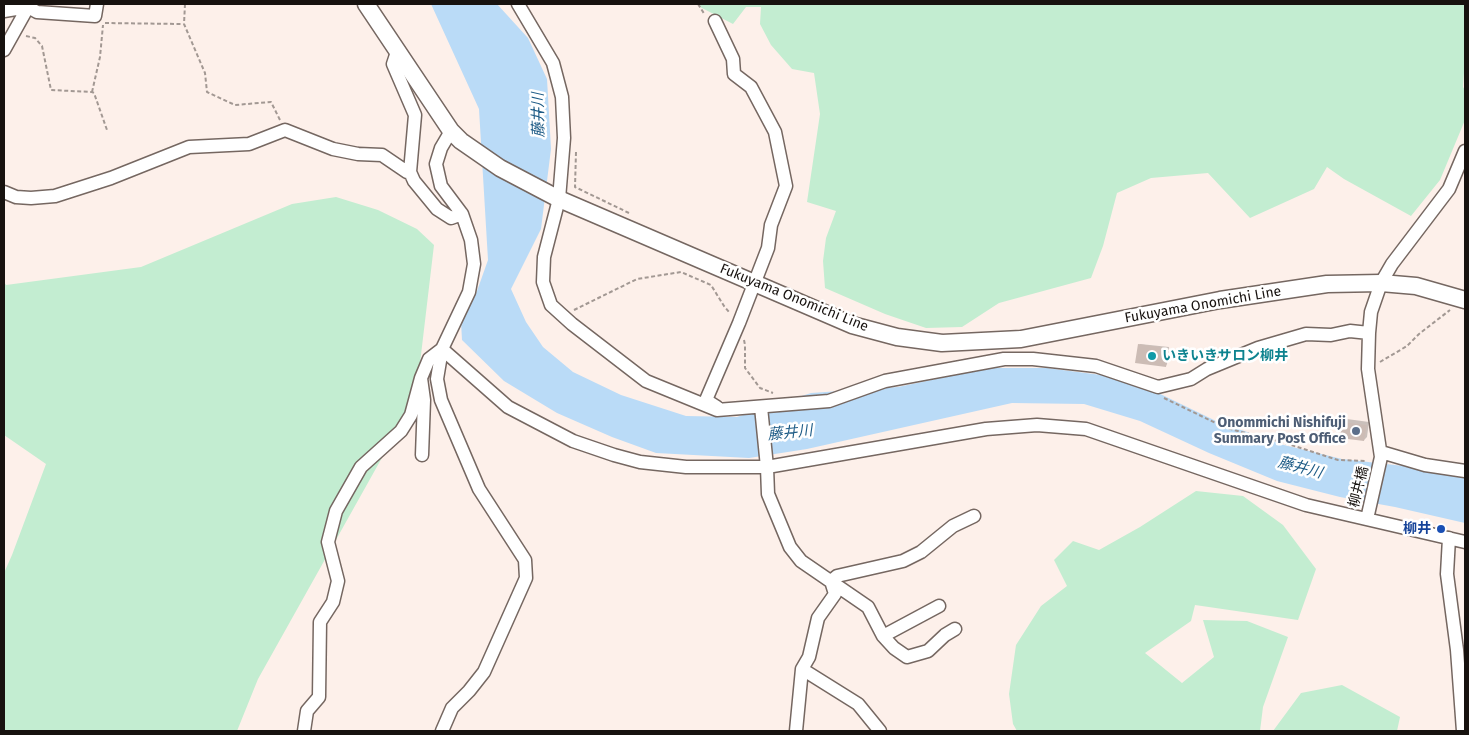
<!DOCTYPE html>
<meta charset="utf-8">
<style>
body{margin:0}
#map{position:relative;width:1469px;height:735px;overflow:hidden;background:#fdf0ea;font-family:"Fira Sans",sans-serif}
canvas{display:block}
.frame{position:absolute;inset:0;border:5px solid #17120f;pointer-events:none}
</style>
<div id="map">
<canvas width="1469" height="735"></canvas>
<div class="frame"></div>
</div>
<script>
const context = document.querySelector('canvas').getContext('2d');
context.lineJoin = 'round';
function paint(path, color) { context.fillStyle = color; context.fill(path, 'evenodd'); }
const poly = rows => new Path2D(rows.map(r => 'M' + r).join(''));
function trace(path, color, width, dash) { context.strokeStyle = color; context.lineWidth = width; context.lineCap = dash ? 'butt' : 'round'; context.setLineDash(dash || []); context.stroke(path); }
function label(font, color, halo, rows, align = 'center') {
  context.font = font + ' "Fira Sans","Noto Sans JP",sans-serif'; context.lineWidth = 5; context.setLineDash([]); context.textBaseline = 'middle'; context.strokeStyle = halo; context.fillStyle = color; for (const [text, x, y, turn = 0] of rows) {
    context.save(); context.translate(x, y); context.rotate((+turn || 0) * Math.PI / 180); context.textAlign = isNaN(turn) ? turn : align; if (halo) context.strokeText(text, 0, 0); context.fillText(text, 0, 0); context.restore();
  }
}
paint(poly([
 [700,4,1465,4,1465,59,1463,87,1465,90,1465,120,1440,180,1411,216,1344,179,1327,167,1314,189,1250,218,1208,173,1151,178,1117,193,1103,246,1091,278,999,303,962,327,926,328,885,314,825,288,823,261,826,238,836,211,807,202,820,114,814,73,792,69,771,45,760,24,761,7,746,7,733,24,700,7],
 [336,197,378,210,417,229,434,245,416,397,258,679,237,731,4,731,4,573,12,555,46,464,4,435,4,282,6,285,141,267,292,204],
 [1196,491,1243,496,1283,525,1316,569,1298,620,1195,605,1191,621,1145,653,1182,683,1214,657,1203,620,1247,621,1288,637,1263,707,1260,731,1017,731,1013,724,1009,694,1016,645,1041,606,1067,586,1054,560,1073,541,1099,550,1140,527],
 [1342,685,1400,717,1397,731,1273,731,1301,693]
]), '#c3edd1');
paint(poly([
 [431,4,497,4,528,38,547,79,551,149,541,229,511,289,526,322,543,347,573,372,621,395,686,416,737,417,811,393,898,387,988,368,1047,368,1101,375,1148,388,1216,421,1284,445,1342,459,1465,473,1465,523,1395,507,1340,497,1277,481,1209,453,1140,421,1084,404,1012,403,807,449,749,458,656,453,612,437,557,413,504,381,462,340,461,322,477,291,488,260,479,109]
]), '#badbf7');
paint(poly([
 [1140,344,1169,347,1167,364,1166,366,1139,345],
 [1347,419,1369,422,1367,437,1364,440,1342,437,1344,422]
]), '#0003');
paint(poly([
 [1138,344,1168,348,1166,367,1135,363],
 [1342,422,1367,425,1364,441,1340,438]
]), '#ccbcb5');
const minor = poly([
 [518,4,553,63,562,97,564,138,559,199,544,257,543,282,551,305,572,324,646,381,717,410,829,401,885,381,1004,359,1033,359,1096,366,1158,387,1191,379,1207,369,1258,348,1306,334,1331,335,1350,331,1369,333],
 [4,11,28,7,29,4],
 [715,21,733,59,734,74,751,87,775,132,786,186,771,225,768,248,739,323,706,400,717,407],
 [4,50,28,7,37,12,95,16,97,4],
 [397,52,393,64,415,115,410,172,414,181,437,209,451,218,462,214],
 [4,192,16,197,31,198,55,196,111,178,189,147,249,144,285,130,333,149,358,154,382,155,407,172,410,172],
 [442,349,508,407,573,441,614,455,640,462,686,467,767,467,986,429,1037,425,1086,429,1306,505,1465,542],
 [761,407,767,467,768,494,790,547,801,561,868,607,883,636,894,648,907,657,928,651,945,635,955,629],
 [1381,452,1425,465,1465,471],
 [422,455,424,400,421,378,429,359,442,349],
 [1367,519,1381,457,1368,369,1369,333,1371,312,1381,283,1392,264,1449,189,1465,151],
 [1449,538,1447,574,1457,650,1463,731],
 [831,581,837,576,903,561,921,552,953,526,974,516],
 [883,636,939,606],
 [802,669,858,704,880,731],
 [304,731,307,711,319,697,320,622,333,602,338,581,328,542,336,511,361,467,401,431,411,415,421,378],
 [442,731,452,708,469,691,484,672,526,578,525,560,479,489,441,400,437,379,442,349,469,292,474,264,471,240,462,214,441,186,436,164,441,148,451,131],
 [796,731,802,669,809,657,818,618,835,594,831,581]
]);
const major = poly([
 [366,4,451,131,461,141,500,168,559,199,852,325,897,337,942,343,1021,339,1220,300,1327,284,1381,283,1416,286,1465,300]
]);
trace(minor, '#756761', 15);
trace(major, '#756761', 19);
trace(poly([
 [185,4,184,24,205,73,207,92,235,105,271,102,280,120],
 [698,4,705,15],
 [105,23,183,24],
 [26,36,35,38,42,46,51,90,92,92,94,93,107,130],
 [92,92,100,57,103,25],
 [576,152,575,187,629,213],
 [574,310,637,279,681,272,711,285,724,306,729,312],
 [744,340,745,345,745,368,760,388,773,393],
 [1380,362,1407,346,1419,334,1450,310],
 [1164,398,1226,428,1285,443,1338,460,1367,461]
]), '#a29893', 2, [4, 2.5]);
trace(minor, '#fff', 12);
trace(major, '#fff', 16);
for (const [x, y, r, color] of [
 [1152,356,5,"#0f9aa8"],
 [1356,431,5,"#5c6f8a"],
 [1441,529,5,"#1a4fb4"]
]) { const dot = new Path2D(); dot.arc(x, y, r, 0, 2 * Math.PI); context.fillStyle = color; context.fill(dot); trace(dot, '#fff', 2); }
label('14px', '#17120f', '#fff', [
 ["Fukuyama Onomichi Line",794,298,22],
 ["Fukuyama Onomichi Line",1203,305,-10],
 ["柳井橋",1359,487,-76]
]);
label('bold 14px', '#0d838f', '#fff', [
 ["いきいきサロン柳井",1162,356]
], 'left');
label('bold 14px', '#4e5e75', '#fff', [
 ["Onommichi Nishifuji",1346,423],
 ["Summary Post Office",1346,439]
], 'right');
label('bold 14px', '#164399', '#fff', [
 ["柳井",1431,529]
], 'right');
label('italic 15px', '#1d5b86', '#fff', [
 ["藤井川",539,115,-91],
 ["藤井川",790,433,-6],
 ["藤井川",1300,468,15]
]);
</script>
